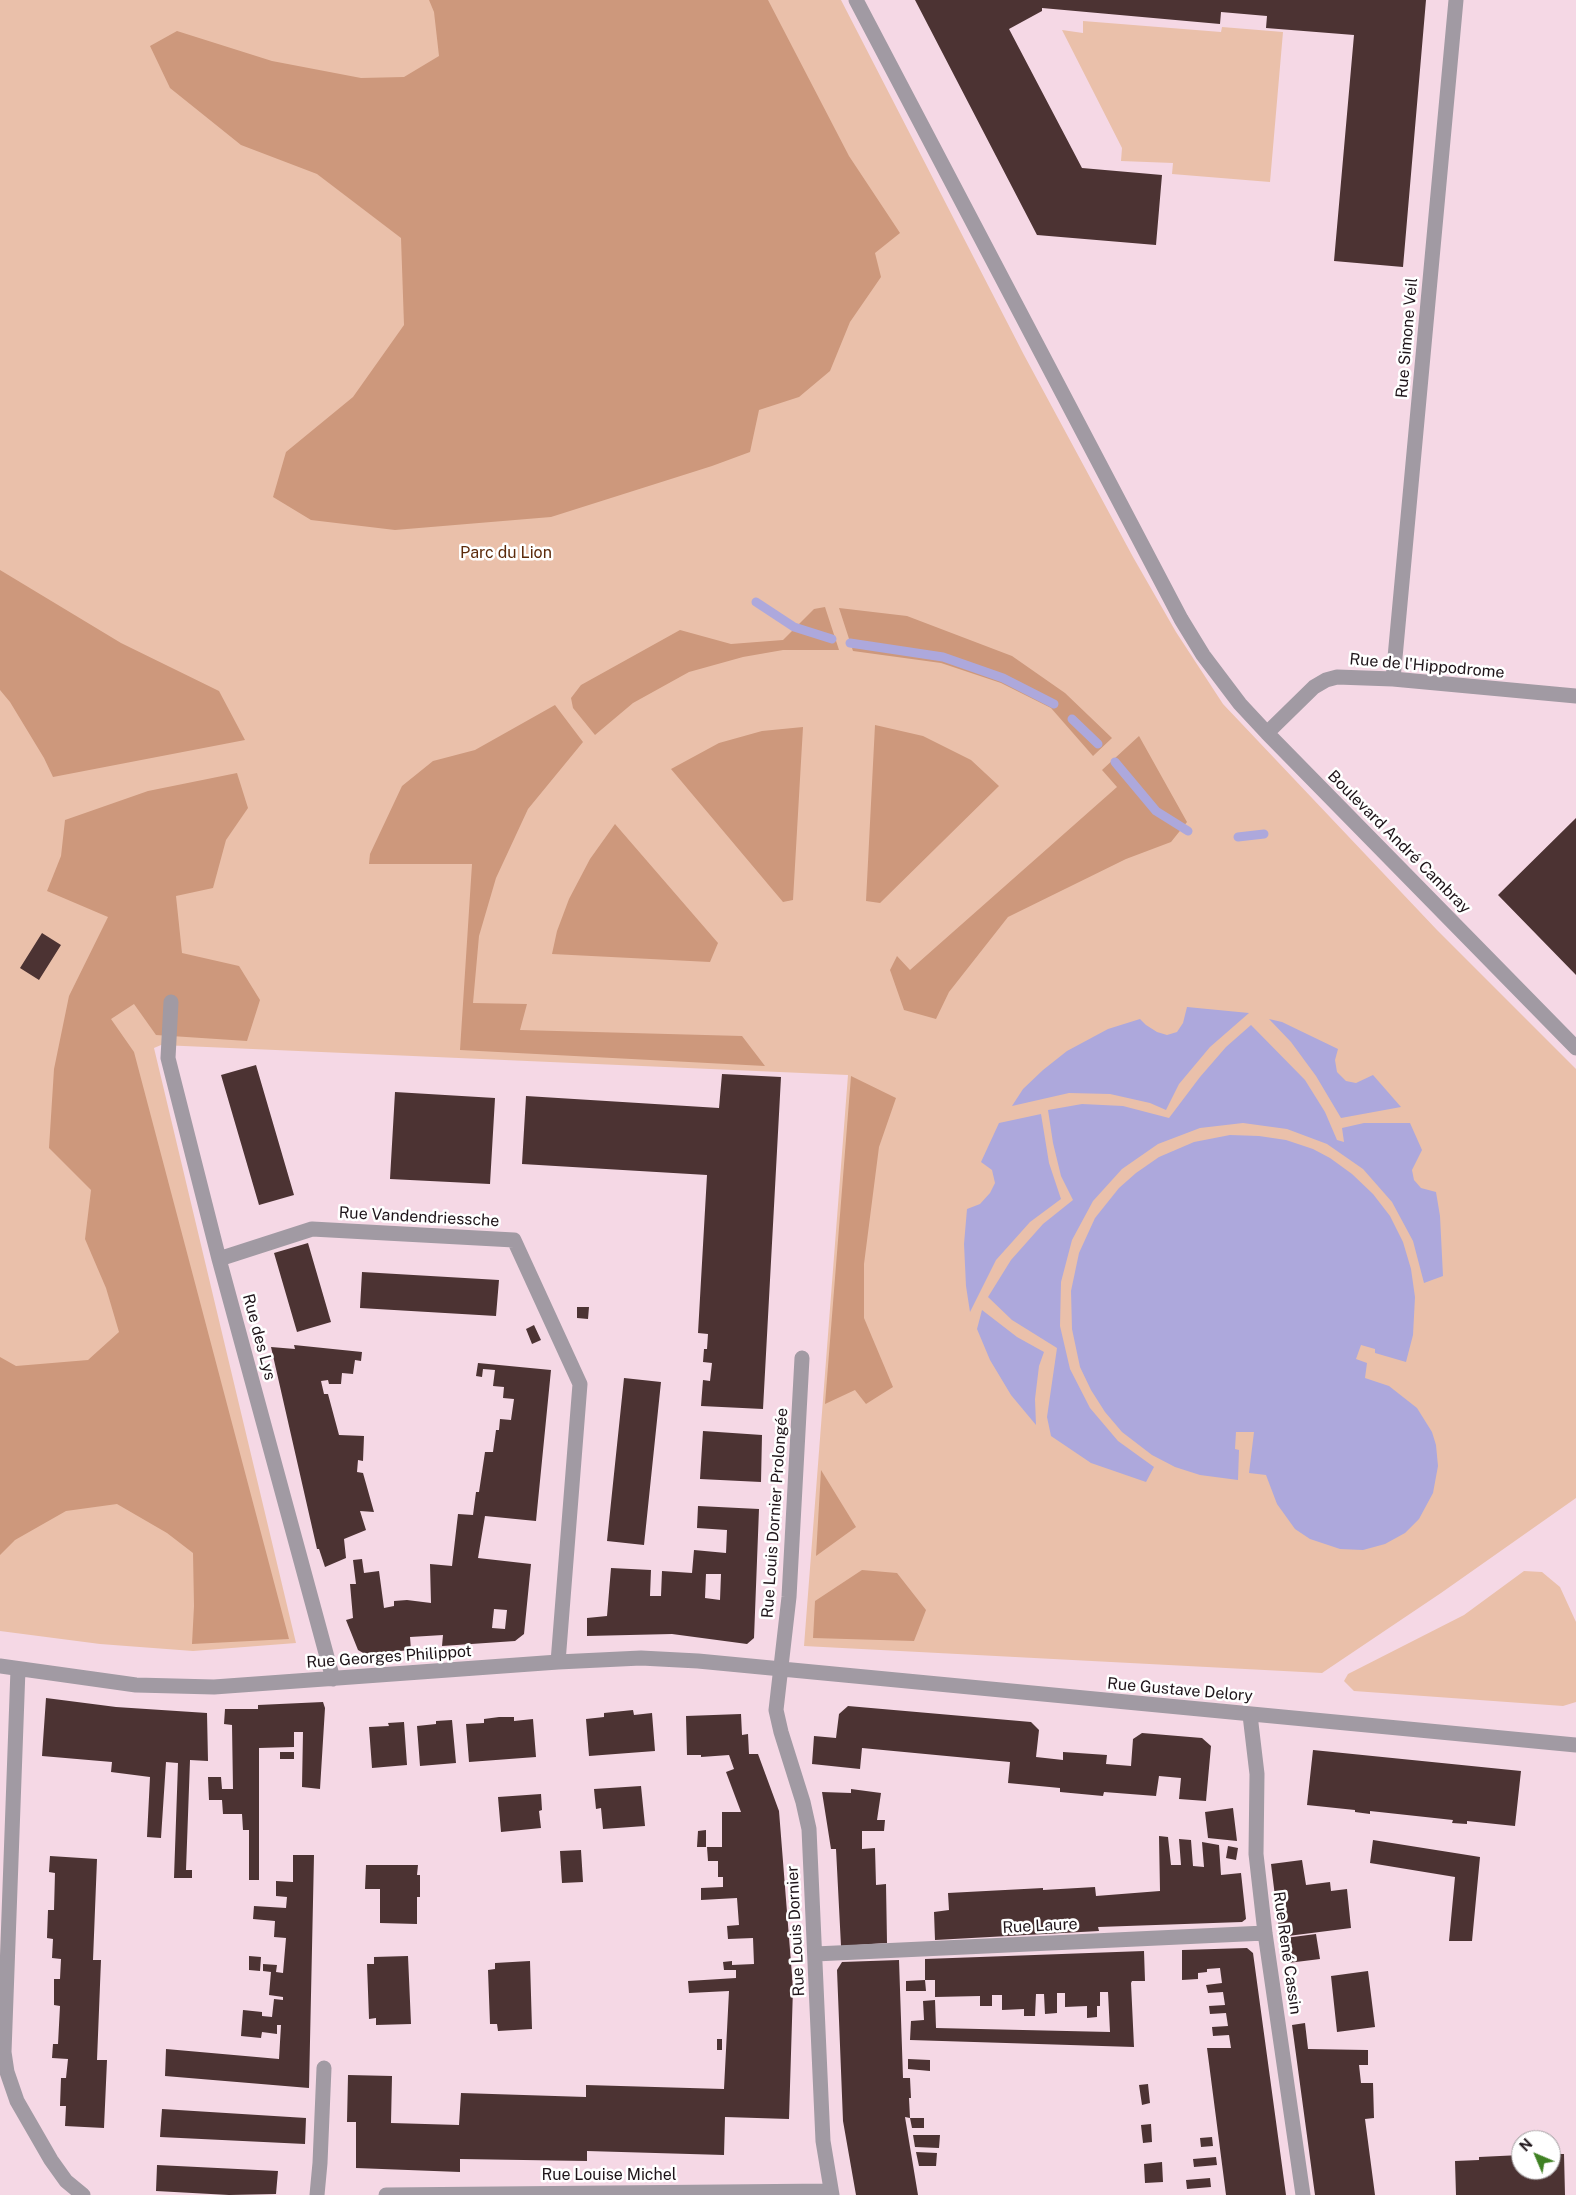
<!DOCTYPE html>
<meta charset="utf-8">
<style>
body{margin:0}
#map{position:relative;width:1576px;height:2195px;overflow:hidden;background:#f5d8e5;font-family:"Public Sans",sans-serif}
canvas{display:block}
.north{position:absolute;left:1511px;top:2130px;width:50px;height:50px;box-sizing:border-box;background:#fff;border:1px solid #a5a1a3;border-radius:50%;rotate:315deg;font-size:14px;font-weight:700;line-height:20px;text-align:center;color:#1f151a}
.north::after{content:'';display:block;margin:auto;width:18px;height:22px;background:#3f8123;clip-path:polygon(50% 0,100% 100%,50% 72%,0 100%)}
</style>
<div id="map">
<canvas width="1576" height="2195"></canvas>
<div class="north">N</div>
</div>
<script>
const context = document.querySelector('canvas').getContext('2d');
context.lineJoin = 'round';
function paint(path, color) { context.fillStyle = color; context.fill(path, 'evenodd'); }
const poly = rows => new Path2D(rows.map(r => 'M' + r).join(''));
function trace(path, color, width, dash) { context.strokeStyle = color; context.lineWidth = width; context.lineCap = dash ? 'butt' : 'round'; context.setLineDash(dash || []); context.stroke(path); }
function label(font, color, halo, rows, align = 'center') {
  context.font = font + ' "Public Sans",sans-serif'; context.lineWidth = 5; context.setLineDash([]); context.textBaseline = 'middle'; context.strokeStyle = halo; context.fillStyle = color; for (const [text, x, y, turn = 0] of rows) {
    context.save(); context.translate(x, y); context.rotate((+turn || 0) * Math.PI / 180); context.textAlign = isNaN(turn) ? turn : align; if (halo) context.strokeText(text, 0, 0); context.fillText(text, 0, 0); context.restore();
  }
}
paint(poly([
 [0,0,841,0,1024,355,1133,557,1176,632,1223,704,1437,930,1576,1069,1576,1498,1441,1593,1322,1673,804,1646,848,1075,161,1045,154,1048,296,1643,193,1651,100,1644,0,1631],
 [1083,21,1221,32,1222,27,1283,32,1270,182,1172,174,1173,163,1121,161,1122,148,1062,30,1083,33],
 [1524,1571,1542,1572,1560,1587,1576,1622,1576,1702,1563,1706,1354,1691,1344,1681,1348,1674,1464,1615]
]), '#eac0aa');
paint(poly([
 [429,0,768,0,849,156,900,233,875,253,881,277,850,322,830,371,799,397,759,410,750,452,712,466,551,517,395,530,311,520,273,497,286,452,353,397,404,325,401,238,317,174,241,145,170,88,150,46,177,31,272,61,361,78,404,77,439,56,434,12],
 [0,570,121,643,219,691,245,740,53,777,44,758,10,702,0,690],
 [825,607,839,650,783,650,743,657,689,672,633,703,595,735,573,708,571,698,581,685,680,630,731,644,783,640,814,609],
 [839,608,907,616,1012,656,1065,693,1112,738,1093,756,1051,708,1001,683,941,663,853,651],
 [555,705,583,742,528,809,496,878,479,936,473,1003,527,1004,520,1030,742,1036,765,1066,460,1050,472,864,369,864,370,854,402,786,433,761,475,750],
 [875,725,923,736,971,760,999,786,880,903,866,901],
 [803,727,793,900,783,902,671,769,719,743,762,731],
 [1139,736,1187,822,1171,842,1126,859,1008,917,949,992,936,1019,904,1010,890,970,897,956,910,970,1117,787,1102,770],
 [237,773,248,808,226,840,213,888,176,896,182,953,239,966,260,1000,247,1041,156,1035,134,1004,111,1019,134,1052,289,1639,192,1644,194,1606,193,1553,167,1533,117,1504,66,1511,15,1540,0,1555,0,1357,16,1366,88,1360,119,1332,106,1288,85,1239,91,1190,49,1148,54,1069,69,996,108,917,47,891,61,856,65,820,148,791],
 [615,824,718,943,710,962,552,954,557,931,569,899,590,859],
 [851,1076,896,1098,879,1147,864,1264,864,1318,893,1387,866,1404,855,1390,825,1404],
 [821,1470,856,1527,816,1556],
 [862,1570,897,1573,926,1610,914,1641,813,1638,815,1601]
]), '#cd987c');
paint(poly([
 [1187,1007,1249,1013,1210,1047,1179,1084,1166,1110,1150,1103,1110,1094,1069,1093,1012,1106,1023,1089,1043,1070,1067,1051,1108,1029,1140,1019,1146,1025,1157,1032,1167,1035,1177,1032,1183,1023],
 [1269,1019,1282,1022,1338,1049,1335,1060,1337,1072,1346,1081,1356,1083,1373,1075,1401,1107,1341,1118,1316,1076,1291,1042],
 [1251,1025,1305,1080,1325,1112,1337,1140,1344,1142,1342,1128,1364,1123,1410,1123,1422,1150,1412,1170,1414,1180,1421,1188,1436,1192,1440,1216,1443,1276,1424,1283,1413,1241,1392,1202,1363,1169,1327,1144,1287,1129,1243,1123,1200,1128,1158,1144,1122,1169,1093,1201,1072,1240,1061,1282,1060,1326,1070,1369,1090,1408,1118,1441,1154,1467,1146,1482,1091,1463,1051,1436,1047,1417,1057,1348,1012,1320,988,1297,1011,1260,1043,1224,1073,1200,1061,1176,1053,1143,1048,1110,1082,1104,1123,1106,1169,1118,1200,1077,1226,1047],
 [1041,1114,1049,1163,1061,1199,1030,1222,996,1260,970,1312,966,1286,964,1244,967,1209,980,1204,990,1193,995,1183,992,1170,981,1162,999,1123],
 [1230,1135,1259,1136,1286,1140,1313,1149,1330,1158,1352,1174,1373,1194,1390,1216,1403,1242,1411,1269,1415,1297,1413,1335,1406,1362,1375,1353,1375,1349,1361,1345,1356,1359,1367,1363,1365,1378,1389,1386,1417,1408,1432,1432,1436,1445,1438,1466,1433,1493,1419,1519,1405,1533,1385,1544,1363,1550,1340,1549,1310,1539,1295,1529,1277,1504,1266,1475,1249,1473,1254,1432,1236,1432,1235,1449,1239,1450,1238,1480,1200,1475,1175,1467,1152,1455,1122,1432,1105,1412,1091,1390,1080,1367,1072,1329,1071,1291,1079,1253,1095,1218,1119,1188,1136,1173,1159,1157,1194,1142],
 [982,1310,1017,1337,1044,1352,1039,1366,1035,1399,1036,1425,1011,1395,990,1360,977,1329]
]), '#ada8dc');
trace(poly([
 [756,602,794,627,832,639],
 [850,643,943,657,1003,678,1054,704],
 [1072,719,1098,744],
 [1115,762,1156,811,1188,831],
 [1238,837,1264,834]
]), '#ada8dc', 9);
paint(poly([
 [915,0,1426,0,1403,267,1334,261,1354,35,1266,28,1267,16,1221,12,1220,24,1042,8,1042,11,1009,29,1082,168,1162,175,1156,245,1037,235],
 [1576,818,1576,975,1498,895],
 [42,933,61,945,39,980,20,968],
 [256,1065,294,1195,259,1205,221,1075],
 [722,1074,781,1077,763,1409,701,1406,703,1380,710,1381,712,1363,703,1362,704,1349,707,1349,708,1334,698,1333,707,1175,522,1164,526,1096,719,1108],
 [395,1092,495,1098,490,1184,390,1179],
 [308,1243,331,1322,297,1332,274,1253],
 [362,1272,499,1280,496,1316,360,1308],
 [577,1307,589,1307,588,1319,577,1318],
 [534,1325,541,1340,532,1344,526,1329],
 [294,1345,362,1352,361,1361,355,1360,353,1374,342,1373,341,1384,329,1384,328,1380,321,1381,324,1394,328,1394,339,1435,364,1436,363,1461,358,1460,357,1472,363,1473,374,1512,360,1511,366,1530,344,1539,346,1558,325,1567,319,1549,317,1549,271,1347,295,1349],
 [478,1363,551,1370,536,1521,485,1516,478,1558,531,1564,524,1634,515,1641,442,1646,443,1635,410,1637,411,1650,365,1654,358,1650,346,1620,353,1618,350,1584,356,1584,353,1560,362,1559,364,1573,379,1571,384,1608,394,1606,394,1601,407,1600,431,1603,430,1564,452,1566,458,1514,473,1515,476,1492,479,1492,485,1452,493,1452,496,1430,499,1430,500,1419,511,1420,514,1399,503,1398,504,1387,493,1386,495,1370,483,1369,482,1377,476,1376],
 [494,1609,507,1610,505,1629,492,1628],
 [624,1378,661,1382,644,1545,607,1541],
 [703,1431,762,1435,761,1482,700,1479],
 [698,1506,759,1509,754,1638,747,1644,672,1634,587,1636,587,1618,607,1616,611,1568,651,1570,650,1596,661,1596,662,1571,692,1573,694,1550,726,1553,727,1530,697,1528],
 [706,1574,721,1574,720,1600,705,1598],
 [46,1698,116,1707,207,1713,208,1761,190,1760,186,1870,192,1870,192,1878,174,1878,178,1763,166,1762,161,1838,147,1837,150,1777,111,1772,112,1762,42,1756],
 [323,1702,325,1708,320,1789,302,1787,303,1732,294,1732,294,1747,259,1748,259,1880,249,1880,249,1830,243,1830,242,1814,223,1814,222,1800,209,1800,208,1777,221,1777,222,1789,233,1789,232,1725,224,1724,225,1709,258,1709,258,1705],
 [848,1706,1031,1722,1039,1730,1036,1757,1063,1760,1063,1752,1107,1755,1106,1764,1131,1766,1133,1739,1142,1733,1202,1738,1211,1746,1206,1801,1179,1799,1181,1778,1159,1776,1156,1796,1104,1792,1103,1796,1060,1792,1060,1788,1008,1783,1010,1762,862,1748,860,1769,812,1764,814,1736,836,1738,839,1714],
 [633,1710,634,1715,652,1713,655,1751,589,1756,586,1719,604,1717,604,1713],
 [741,1714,742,1735,748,1734,749,1754,758,1754,779,1811,793,1988,789,2119,725,2117,724,2155,587,2151,587,2161,460,2159,460,2172,356,2168,356,2122,347,2122,348,2075,392,2076,391,2123,459,2125,461,2093,586,2097,586,2085,724,2089,729,1991,689,1993,688,1981,736,1978,736,1970,724,1970,723,1962,732,1961,732,1965,754,1964,753,1938,728,1939,727,1926,739,1925,737,1898,701,1900,701,1888,723,1887,723,1877,718,1877,718,1861,708,1861,707,1847,722,1847,722,1812,741,1812,726,1772,734,1769,729,1755,701,1757,701,1755,687,1755,686,1716],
 [499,1717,514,1717,514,1721,533,1719,536,1757,469,1762,466,1724,484,1723,484,1719],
 [452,1720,456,1763,420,1766,417,1726,436,1724,436,1721],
 [404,1722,407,1765,372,1768,369,1727,389,1726,388,1723],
 [1313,1750,1521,1771,1515,1826,1467,1821,1467,1824,1452,1823,1453,1820,1370,1811,1370,1814,1355,1812,1355,1810,1307,1805],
 [280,1752,294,1752,294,1759,280,1759],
 [641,1786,645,1826,603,1829,601,1808,596,1809,594,1789],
 [851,1789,881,1793,877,1820,885,1820,884,1831,862,1831,862,1849,875,1848,876,1885,886,1884,887,1943,841,1946,836,1849,831,1849,822,1792,851,1793],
 [541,1794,542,1810,539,1811,541,1828,501,1832,498,1797],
 [1233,1808,1237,1841,1208,1838,1205,1812],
 [706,1830,706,1847,697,1847,698,1831],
 [1159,1836,1168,1837,1171,1865,1181,1865,1179,1839,1191,1840,1193,1866,1204,1867,1202,1842,1219,1845,1221,1875,1241,1873,1246,1919,1242,1922,1098,1927,1099,1931,935,1940,934,1912,949,1910,948,1893,1043,1888,1043,1890,1095,1887,1096,1896,1160,1891],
 [1373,1840,1480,1857,1472,1941,1449,1941,1455,1877,1370,1863],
 [1228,1846,1238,1848,1236,1860,1226,1858],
 [581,1850,583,1882,562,1883,560,1851],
 [293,1855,314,1855,309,2088,165,2076,166,2049,279,2059,281,2025,277,2025,277,2034,262,2032,261,2038,241,2036,243,2010,262,2012,262,2016,272,2017,274,1999,283,2000,283,1997,269,1995,271,1972,263,1971,263,1964,277,1965,276,1972,283,1973,286,1938,274,1937,275,1921,253,1919,254,1906,286,1908,287,1897,276,1896,276,1881,293,1882],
 [50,1856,97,1859,93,1960,101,1960,97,2060,107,2060,104,2128,65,2126,66,2106,60,2106,61,2078,66,2078,68,2059,52,2058,53,2044,58,2044,60,2006,54,2005,54,1979,60,1979,61,1959,52,1958,53,1939,47,1938,48,1910,54,1910,55,1873,49,1872],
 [1302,1860,1306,1885,1330,1882,1331,1891,1347,1889,1351,1928,1280,1937,1271,1864],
 [366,1865,418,1865,417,1875,420,1875,420,1897,417,1897,417,1924,380,1923,380,1889,365,1889],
 [1316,1934,1320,1959,1288,1963,1285,1938],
 [1247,1948,1253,1953,1286,2195,1226,2195,1207,2048,1231,2048,1229,2035,1213,2036,1212,2027,1228,2026,1226,2013,1210,2014,1209,2006,1225,2005,1223,1992,1208,1993,1206,1985,1222,1983,1220,1968,1207,1969,1207,1972,1198,1973,1198,1979,1182,1980,1182,1950],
 [1144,1951,1145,1981,1132,1981,1131,1983,1134,2047,910,2040,911,2021,924,2020,923,2001,935,2000,936,2028,1110,2032,1108,1992,1100,1992,1100,2006,1097,2006,1097,2017,1087,2018,1087,2006,1065,2007,1065,1993,1057,1993,1057,2013,1045,2014,1044,1994,1036,1994,1035,2016,1024,2016,1024,2009,1002,2010,1002,1995,992,1995,992,2006,980,2006,980,1996,935,1997,935,1980,925,1980,926,1991,906,1991,906,1981,925,1980,925,1959],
 [249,1956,261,1957,260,1971,249,1970],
 [408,1956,411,2024,376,2025,376,2018,369,2019,367,1964,374,1964,374,1957],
 [899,1960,903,2078,910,2078,911,2098,909,2098,910,2118,905,2117,918,2195,856,2195,843,2121,837,1970,842,1962],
 [530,1961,532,2029,498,2031,497,2024,490,2024,488,1970,495,1969,495,1963],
 [1368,1971,1375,2027,1337,2032,1331,1976],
 [1305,2023,1308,2049,1368,2050,1368,2065,1359,2065,1361,2083,1373,2083,1374,2118,1365,2119,1375,2195,1315,2195,1292,2025],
 [717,2039,722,2039,722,2050,717,2050],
 [908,2059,930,2060,930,2071,908,2069],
 [1148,2084,1150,2103,1142,2105,1139,2085],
 [162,2109,306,2118,305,2144,160,2137],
 [910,2118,924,2118,924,2128,912,2128],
 [1151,2124,1152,2142,1143,2143,1141,2125],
 [913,2135,940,2135,939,2148,915,2147],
 [1212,2137,1213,2146,1201,2147,1200,2138],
 [916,2152,937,2153,936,2166,919,2166],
 [1551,2154,1564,2154,1565,2195,1456,2195,1455,2161,1479,2160,1479,2157,1521,2155,1521,2170,1551,2170],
 [1216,2157,1217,2165,1194,2167,1193,2159],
 [1162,2162,1163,2182,1145,2183,1144,2164],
 [157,2165,278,2171,276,2194,229,2195,156,2191],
 [1210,2178,1211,2187,1187,2189,1186,2180]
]), '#4c3333');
trace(poly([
 [856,0,1181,619,1203,655,1240,704,1267,733,1576,1048],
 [1393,679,1456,0],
 [1267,733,1314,687,1326,680,1337,677,1393,679,1576,696],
 [171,1002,168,1058,219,1259,333,1679],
 [219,1259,312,1229,514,1240,580,1384,558,1662],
 [802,1358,789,1597,776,1710,781,1732,803,1802,809,1829,823,2141,832,2195],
 [0,1666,136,1685,214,1687,558,1662,641,1658,698,1661,1576,1745],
 [18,1669,4,2052,7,2072,17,2101,51,2160,66,2181,83,2195],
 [1250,1715,1257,1774,1256,1854,1265,1933,1303,2195],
 [815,1954,1265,1933],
 [317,2195,320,2163,324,2068],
 [386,2195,831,2191]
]), '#a19aa3', 15);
label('16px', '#1f151a', '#fff', [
 ["Rue Simone Veil",1407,338,-85],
 ["Rue de l'Hippodrome",1427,666,5],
 ["Boulevard André Cambray",1399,842,45],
 ["Rue Vandendriessche",419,1217,3],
 ["Rue des Lys",259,1337,75],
 ["Rue Louis Dornier Prolongée",775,1513,-86],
 ["Rue Georges Philippot",389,1657,-4],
 ["Rue Gustave Delory",1180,1690,5],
 ["Rue Laure",1040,1926,-3],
 ["Rue Louis Dornier",796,1931,-93],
 ["Rue René Cassin",1287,1953,82],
 ["Rue Louise Michel",609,2175]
]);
label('16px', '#5c2a0b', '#fff', [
 ["Parc du Lion",506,553]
]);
</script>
